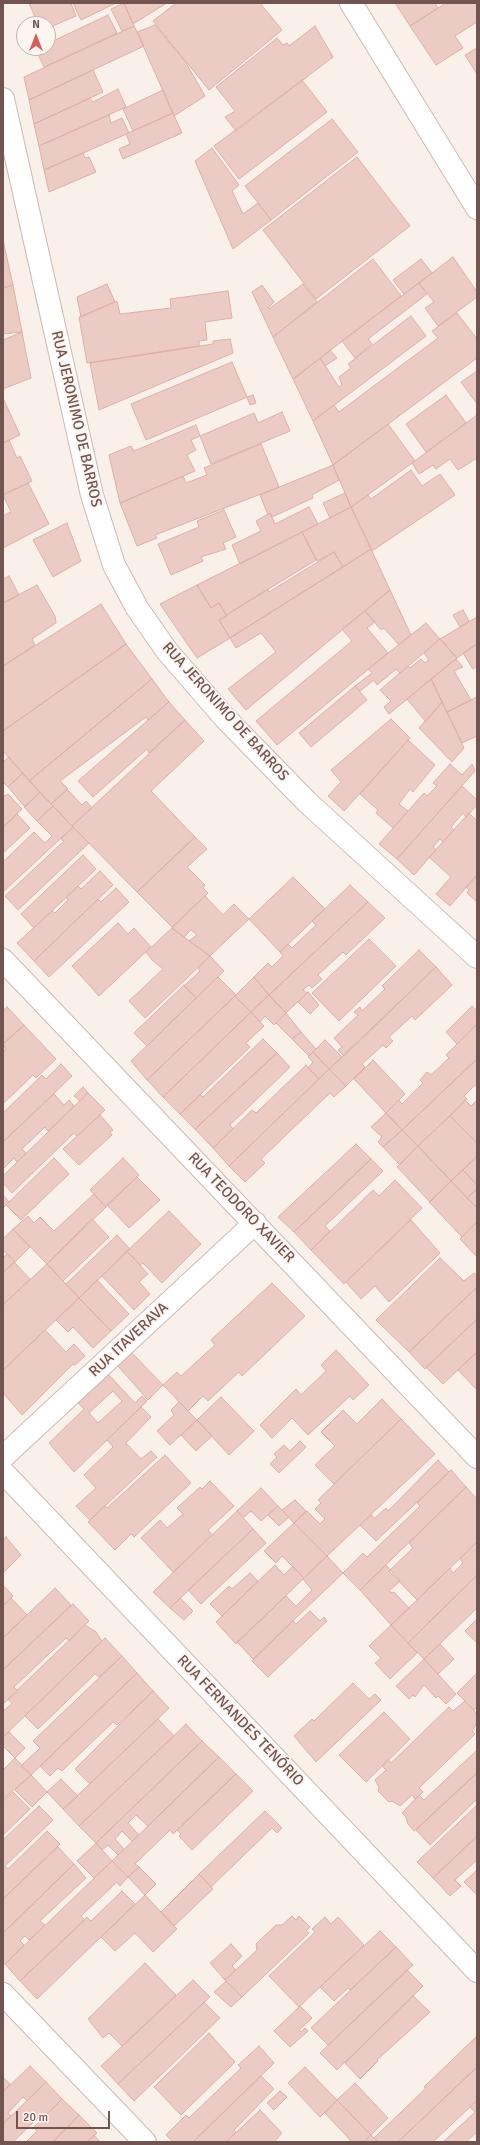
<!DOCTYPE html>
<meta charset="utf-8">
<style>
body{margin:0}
#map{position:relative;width:480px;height:2145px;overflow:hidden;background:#faf0ea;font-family:Signika,sans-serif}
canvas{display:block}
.frame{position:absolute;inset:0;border:4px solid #725450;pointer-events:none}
.north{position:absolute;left:16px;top:16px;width:40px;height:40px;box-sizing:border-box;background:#fdf5f0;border:1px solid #c5b5b0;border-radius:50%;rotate:0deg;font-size:11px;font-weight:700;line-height:16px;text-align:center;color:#725450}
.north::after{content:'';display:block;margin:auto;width:14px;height:18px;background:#d55e5f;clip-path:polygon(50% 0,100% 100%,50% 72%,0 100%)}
.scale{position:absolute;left:16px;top:2111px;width:94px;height:18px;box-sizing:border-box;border:2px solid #725450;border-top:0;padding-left:5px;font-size:12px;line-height:14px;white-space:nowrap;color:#725450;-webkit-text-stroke:3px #fdf5f0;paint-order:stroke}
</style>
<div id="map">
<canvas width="480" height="2145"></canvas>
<div class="frame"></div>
<div class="north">N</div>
<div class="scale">20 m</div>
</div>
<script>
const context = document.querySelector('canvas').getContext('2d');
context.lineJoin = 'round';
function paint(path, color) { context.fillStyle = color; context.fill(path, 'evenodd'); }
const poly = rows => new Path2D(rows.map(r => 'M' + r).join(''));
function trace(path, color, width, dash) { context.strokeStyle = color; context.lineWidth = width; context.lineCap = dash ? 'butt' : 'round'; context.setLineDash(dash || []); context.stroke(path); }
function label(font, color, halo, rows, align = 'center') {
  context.font = font + ' Signika,sans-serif'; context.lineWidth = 3.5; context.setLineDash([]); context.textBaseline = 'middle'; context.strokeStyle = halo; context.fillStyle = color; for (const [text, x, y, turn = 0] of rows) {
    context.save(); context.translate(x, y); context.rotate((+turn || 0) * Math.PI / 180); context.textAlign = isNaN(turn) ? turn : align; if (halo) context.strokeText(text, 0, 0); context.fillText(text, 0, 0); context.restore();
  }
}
const building = poly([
 [29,3,71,3,76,16,48,28,48,24,38,24,29,3],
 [73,3,116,3,81,20,73,3],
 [124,3,134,26,122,31,111,9,124,3],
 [124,3,167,3,133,24,124,3],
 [176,3,260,3,282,30,209,90,153,21,176,3],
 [395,3,435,3,438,8,410,26,395,3],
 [446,3,477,3,477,22,455,36,463,48,436,65,410,26,446,3],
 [108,15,117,33,44,67,35,48,48,48,48,40,50,39,51,42,108,15],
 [155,25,186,63,205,96,174,116,137,32,155,25],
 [134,26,144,46,29,100,24,77,134,26],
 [315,26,333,57,236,131,225,117,235,111,216,87,277,38,283,45,287,43,289,46,315,26],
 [477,48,477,74,465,55,477,48],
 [93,70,103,92,34,124,29,100,93,70],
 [302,80,327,112,239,179,214,146,302,80],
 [118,89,126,107,39,146,34,124,90,98,93,102,118,89],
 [163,90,173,113,133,131,123,109,163,90],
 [173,113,182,133,123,159,119,149,130,144,126,134,173,113],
 [109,115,111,123,122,118,129,133,44,170,39,146,109,115],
 [332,119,358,152,271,220,245,186,332,119],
 [212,148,239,185,232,191,243,214,258,203,271,220,233,249,195,161,212,148],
 [83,153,85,158,89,157,96,172,49,192,44,170,83,153],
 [357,157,410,226,316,299,263,230,357,157],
 [3,240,13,285,3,288,3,240],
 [453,257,477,292,477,297,438,326,425,308,434,302,419,283,453,257],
 [373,259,401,296,293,379,273,337,373,259],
 [421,259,432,273,404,294,393,280,421,259],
 [419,283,427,294,368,339,372,344,355,358,342,341,419,283],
 [107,284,115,302,81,317,77,297,107,284],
 [303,284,317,302,273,337,252,292,262,285,274,302,268,308,269,309,303,284],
 [13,285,22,332,3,334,3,288,13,285],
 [228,291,232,318,205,322,207,340,199,341,199,346,87,363,79,317,117,301,120,314,171,308,170,299,228,291],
 [457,313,477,339,477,358,333,465,313,421,334,405,339,412,438,338,432,331,457,313],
 [411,316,426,336,313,421,293,379,320,358,339,387,342,385,339,377,351,368,348,364,411,316],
 [22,332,31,378,3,389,3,340,22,332],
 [230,339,233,353,99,410,90,363,213,344,213,341,230,339],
 [330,350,337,358,325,366,320,358,330,350],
 [232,362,247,397,146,440,131,404,232,362],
 [477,371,477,404,461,382,477,371],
 [253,395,256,403,250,405,247,397,253,395],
 [446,395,466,423,426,452,406,424,446,395],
 [3,398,20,435,3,443,3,398],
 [282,412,290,431,211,464,200,436,254,413,258,423,282,412],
 [477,415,477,458,458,470,450,459,436,469,433,465,419,474,412,463,477,415],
 [388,424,415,461,351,507,333,465,388,424],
 [196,425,200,436,191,440,196,450,187,455,195,471,120,503,109,455,131,446,134,451,196,425],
 [9,440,17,458,20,456,32,481,3,495,3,443,9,440],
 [261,444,279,487,155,535,157,538,137,546,120,503,183,476,186,483,207,475,204,468,261,444],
 [333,465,339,480,312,495,313,498,272,517,270,513,268,515,260,495,333,465],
 [411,470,422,486,440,474,455,495,372,551,351,507,368,495,371,499,411,470],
 [28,483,49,524,3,548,3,516,11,512,3,495,28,483],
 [345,493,351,507,330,518,323,503,345,493],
 [309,507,318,524,240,564,232,545,261,531,256,521,270,513,275,524,309,507],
 [351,507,371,549,343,567,334,552,317,561,302,532,351,507],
 [224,510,236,537,223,543,226,549,201,557,203,561,171,575,158,544,199,527,197,521,224,510],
 [67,523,81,561,53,577,33,540,67,523],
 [302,532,316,560,226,615,219,603,211,608,197,585,302,532],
 [371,549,390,590,246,710,228,689,276,652,261,633,236,648,230,638,371,549],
 [334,552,343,567,230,638,219,620,268,589,269,592,334,552],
 [9,576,19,595,3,603,3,579,9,576],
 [37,585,55,616,56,623,32,639,35,645,3,666,3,603,37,585],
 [197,585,211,608,219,603,227,616,219,620,230,638,197,658,160,604,197,585],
 [390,590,411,635,399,645,384,628,381,630,365,611,390,590],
 [101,604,126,644,3,731,3,666,101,604],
 [463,610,469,621,460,627,453,615,463,610],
 [365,611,375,622,367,628,388,653,277,745,256,721,352,641,342,629,365,611],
 [477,617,477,644,457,658,440,639,477,617],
 [426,623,440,639,400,673,396,669,377,685,374,680,360,691,355,686,372,673,368,669,426,623],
 [440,639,457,658,389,714,384,707,391,701,380,690,408,666,410,668,421,659,425,663,429,660,424,653,440,639],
 [126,644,152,679,29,781,3,751,3,731,126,644],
 [477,644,477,667,473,669,463,653,477,644],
 [456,659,463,667,454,671,471,700,447,712,431,679,456,659],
 [152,679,169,702,148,720,146,717,60,781,68,789,51,804,29,781,152,679],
 [431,679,442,702,426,722,407,699,431,679],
 [355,686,367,700,311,747,299,733,355,686],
 [477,697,477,736,462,743,447,712,477,697],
 [169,702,185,720,149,753,147,749,93,797,78,781,169,702],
 [442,702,464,748,452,762,419,728,442,702],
 [391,719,410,738,344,811,328,796,341,782,331,770,391,719],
 [185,720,204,741,151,791,195,837,137,892,72,826,185,720],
 [408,740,435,765,413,792,410,789,399,804,408,811,393,828,376,813,378,810,360,794,408,740],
 [9,757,23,773,8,787,3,782,3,762,9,757],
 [450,764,462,775,472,764,475,771,397,859,379,844,424,793,427,796,437,786,433,783,450,764],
 [23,773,40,792,25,807,8,787,23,773],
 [462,786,477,800,477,805,466,817,463,813,451,827,454,830,443,842,440,839,433,847,436,850,414,875,397,859,462,786],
 [67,789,82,805,86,801,92,808,72,826,51,804,67,789],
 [40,792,53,806,37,821,24,807,40,792],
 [3,794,5,796,8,794,22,809,3,827,3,794],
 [53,806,73,827,3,892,3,862,34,832,45,843,52,836,37,821,53,806],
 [469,813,477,821,477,875,450,906,436,894,451,877,429,857,469,813],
 [17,814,30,828,3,853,3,827,17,814],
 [73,827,89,843,18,910,5,896,64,841,61,839,73,827],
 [195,837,207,849,187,867,205,885,203,888,208,893,172,927,137,892,195,837],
 [83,855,96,869,34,928,21,914,83,855],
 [100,871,113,885,34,961,17,943,52,911,55,913,68,900,66,897,78,886,81,889,100,871],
 [477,875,477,902,467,893,469,890,466,887,477,875],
 [293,877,325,909,280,952,249,919,293,877],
 [350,885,368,902,269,995,254,977,268,963,272,967,283,956,280,952,288,944,292,948,316,925,312,921,350,885],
 [116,888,129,902,49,977,34,961,98,899,101,902,116,888],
 [205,896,223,915,234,904,249,919,210,956,189,941,197,935,191,930,184,937,172,928,205,896],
 [368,902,385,918,346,955,343,952,318,975,322,979,312,988,309,985,303,990,307,993,286,1013,269,995,368,902],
 [118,923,128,934,134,928,151,947,99,996,72,966,118,923],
 [172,928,210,956,145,1018,129,1001,163,969,152,960,146,952,172,928],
 [369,939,396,966,339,1021,312,993,369,939],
 [419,950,436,967,344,1056,338,1050,342,1047,334,1038,358,1015,354,1012,360,1007,362,1011,385,989,382,986,419,950],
 [210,956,224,971,196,998,184,986,200,971,198,968,210,956],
 [436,967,452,985,415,1020,412,1016,389,1037,393,1041,386,1048,383,1045,362,1064,365,1067,346,1086,329,1069,436,967],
 [218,977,236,995,147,1080,131,1061,218,977],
 [254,977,269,995,251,1012,235,996,254,977],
 [184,985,196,998,147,1046,134,1033,184,985],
 [308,992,319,1005,310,1014,298,1002,308,992],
 [269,995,286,1013,274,1025,265,1016,260,1022,251,1012,269,995],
 [235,996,251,1012,163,1097,147,1080,235,996],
 [472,1006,477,1011,477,1024,457,1044,446,1032,472,1006],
 [7,1007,24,1025,3,1044,3,1011,7,1007],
 [251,1012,264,1026,246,1043,250,1047,180,1114,163,1097,251,1012],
 [286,1013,301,1032,292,1039,276,1023,286,1013],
 [477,1024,477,1059,402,1130,386,1113,399,1100,402,1104,423,1083,420,1080,427,1072,431,1075,449,1058,446,1055,477,1024],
 [24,1025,56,1059,36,1078,33,1075,3,1104,3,1051,6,1049,3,1044,24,1025],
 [301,1032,316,1049,309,1056,292,1039,301,1032],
 [263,1039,277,1053,195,1129,180,1114,200,1095,203,1097,263,1039],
 [325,1040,342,1057,329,1069,313,1052,325,1040],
 [313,1052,329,1069,319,1079,308,1068,313,1062,308,1057,313,1052],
 [277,1053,290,1067,230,1125,233,1129,213,1148,195,1129,277,1053],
 [477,1059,477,1087,475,1085,464,1096,467,1099,418,1146,402,1130,477,1059],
 [373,1060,405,1094,386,1113,354,1079,373,1060],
 [61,1064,72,1076,3,1142,3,1113,42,1075,46,1079,61,1064],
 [306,1065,319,1079,229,1166,213,1148,252,1110,256,1113,306,1065],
 [329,1069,346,1086,334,1097,330,1093,261,1159,265,1163,245,1182,229,1166,329,1069],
 [83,1087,88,1093,80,1101,74,1096,83,1087],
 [88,1093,105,1110,77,1136,74,1133,12,1193,3,1183,3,1176,88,1093],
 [54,1094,64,1105,69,1100,74,1106,48,1131,45,1127,22,1149,26,1153,17,1162,14,1158,3,1169,3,1142,54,1094],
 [465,1100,471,1106,477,1100,477,1143,450,1116,465,1100],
 [386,1113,402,1130,383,1147,378,1142,382,1137,371,1127,386,1113],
 [100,1115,113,1130,110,1132,112,1135,79,1165,63,1149,100,1115],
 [450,1116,477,1143,477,1156,451,1181,418,1146,450,1116],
 [402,1130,418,1146,400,1165,383,1147,402,1130],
 [356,1144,371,1159,294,1232,278,1217,356,1144],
 [418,1146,451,1181,430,1202,397,1167,418,1146],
 [477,1156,477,1185,463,1170,477,1156],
 [54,1158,69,1174,21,1220,6,1205,54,1158],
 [123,1158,139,1175,106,1207,90,1190,123,1158],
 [371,1159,383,1171,325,1226,330,1231,311,1250,294,1232,371,1159],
 [463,1170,477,1185,477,1189,467,1198,451,1181,463,1170],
 [137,1177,160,1200,129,1228,107,1205,137,1177],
 [395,1180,422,1208,344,1284,311,1250,373,1190,379,1196,395,1180],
 [451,1181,477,1208,477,1222,462,1237,429,1202,451,1181],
 [477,1189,477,1208,467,1198,477,1189],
 [94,1194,106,1207,47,1264,13,1229,28,1216,34,1223,40,1217,54,1231,94,1194],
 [3,1195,9,1202,3,1208,3,1195],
 [169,1211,201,1244,162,1283,143,1263,140,1265,127,1251,169,1211],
 [92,1219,109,1237,63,1281,47,1264,92,1219],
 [411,1220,440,1253,389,1302,375,1286,361,1299,346,1282,411,1220],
 [477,1222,477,1257,460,1239,477,1222],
 [13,1229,30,1247,15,1262,3,1250,3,1239,13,1229],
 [117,1235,130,1249,79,1298,66,1284,117,1235],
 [127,1251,148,1274,139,1282,150,1294,134,1310,102,1276,127,1251],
 [7,1254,15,1262,3,1273,3,1258,7,1254],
 [440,1258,464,1281,474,1273,477,1276,477,1287,409,1352,376,1320,440,1258],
 [14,1262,30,1279,3,1305,3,1273,14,1262],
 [47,1264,79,1298,3,1370,3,1305,47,1264],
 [97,1280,129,1314,111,1331,79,1298,97,1280],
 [272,1283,305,1316,242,1376,239,1372,208,1401,203,1396,188,1411,163,1385,177,1372,181,1376,215,1345,211,1340,272,1283],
 [475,1289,477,1291,477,1319,425,1369,409,1352,475,1289],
 [79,1298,111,1331,93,1348,73,1327,68,1332,56,1320,79,1298],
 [477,1319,477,1352,443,1384,426,1367,477,1319],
 [45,1330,66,1352,74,1344,85,1356,75,1365,73,1364,22,1415,3,1393,3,1370,45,1330],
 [336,1350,369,1385,353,1400,350,1396,308,1435,292,1418,272,1438,260,1425,296,1389,301,1395,326,1371,321,1365,336,1350],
 [131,1352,163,1385,148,1400,117,1365,131,1352],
 [477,1352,477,1390,458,1370,477,1352],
 [108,1374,135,1403,142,1396,147,1401,74,1472,49,1443,84,1409,78,1403,108,1374],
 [113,1391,122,1401,98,1423,89,1413,113,1391],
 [221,1397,254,1431,229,1455,197,1420,221,1397],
 [382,1399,401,1419,334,1484,315,1465,335,1446,321,1432,343,1410,357,1424,382,1399],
 [179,1402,197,1420,170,1445,157,1431,174,1415,171,1410,179,1402],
 [141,1407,151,1417,126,1443,141,1459,151,1451,157,1457,90,1520,76,1506,96,1488,84,1475,113,1447,107,1440,141,1407],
 [401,1419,435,1454,327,1556,294,1523,307,1511,320,1524,325,1519,315,1509,321,1503,318,1500,401,1419],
 [197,1420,212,1436,196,1451,181,1435,197,1420],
 [300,1441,306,1447,279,1473,270,1464,277,1457,274,1454,284,1445,290,1451,300,1441],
 [165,1455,191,1483,134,1537,131,1534,115,1550,88,1522,105,1506,107,1508,165,1455],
 [438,1460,449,1472,376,1541,360,1525,371,1515,375,1518,386,1508,388,1511,438,1460],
 [451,1470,466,1487,360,1590,343,1573,363,1553,367,1557,420,1506,417,1503,451,1470],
 [210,1481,234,1506,208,1530,212,1535,173,1572,141,1538,160,1520,167,1528,183,1514,177,1508,200,1487,202,1489,210,1481],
 [466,1487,477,1499,477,1542,417,1600,389,1571,413,1548,409,1543,466,1487],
 [261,1488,278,1506,261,1521,251,1511,244,1517,237,1511,261,1488],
 [295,1500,306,1511,294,1523,282,1510,295,1500],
 [278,1506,289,1517,279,1526,268,1515,278,1506],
 [237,1511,253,1529,170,1608,153,1592,237,1511],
 [294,1523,327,1556,304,1578,282,1556,276,1563,264,1551,294,1523],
 [253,1529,266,1543,201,1604,188,1590,253,1529],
 [6,1537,21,1555,3,1573,3,1540,6,1537],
 [477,1542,477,1575,408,1643,391,1625,450,1568,453,1573,463,1563,460,1559,477,1542],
 [327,1556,343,1573,253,1659,237,1642,286,1596,296,1606,312,1590,303,1579,327,1556],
 [275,1565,284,1575,293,1566,304,1578,236,1644,216,1622,275,1565],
 [386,1565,400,1581,389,1591,392,1593,394,1592,409,1608,391,1625,360,1590,386,1565],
 [250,1573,258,1581,222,1616,210,1604,229,1586,232,1589,250,1573],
 [477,1575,477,1608,424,1659,408,1643,477,1575],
 [3,1585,13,1596,3,1606,3,1585],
 [55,1588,71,1605,3,1670,3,1638,55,1588],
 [11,1598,27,1615,3,1638,3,1606,11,1598],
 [180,1598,193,1611,184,1620,170,1608,180,1598],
 [73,1604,89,1621,69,1641,66,1638,14,1687,18,1691,3,1704,3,1670,73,1604],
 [310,1611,320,1621,324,1617,327,1621,268,1677,252,1661,293,1621,296,1624,310,1611],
 [477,1619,477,1641,476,1642,465,1631,477,1619],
 [85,1625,96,1632,102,1641,3,1737,3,1711,12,1704,8,1699,85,1625],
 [391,1625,417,1653,390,1679,375,1663,381,1658,369,1646,391,1625],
 [105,1638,122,1656,99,1677,95,1674,38,1729,25,1716,105,1638],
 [440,1644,454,1659,438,1674,424,1659,440,1644],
 [122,1656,137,1673,31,1775,21,1766,40,1748,33,1741,122,1656],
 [424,1659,456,1694,446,1704,438,1696,436,1698,424,1685,415,1697,413,1695,409,1699,396,1686,424,1659],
 [137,1673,153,1691,117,1725,113,1722,62,1771,58,1768,50,1776,40,1766,137,1673],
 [477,1673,477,1707,474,1710,457,1693,477,1673],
 [353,1683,369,1699,375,1694,381,1700,316,1762,294,1736,312,1719,314,1721,353,1683],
 [153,1691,169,1708,90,1784,75,1769,153,1691],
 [465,1701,477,1714,477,1723,472,1731,475,1734,419,1788,423,1792,415,1799,412,1795,400,1806,392,1801,389,1802,378,1791,379,1787,375,1780,386,1770,382,1766,388,1759,391,1763,449,1707,453,1711,465,1701],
 [384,1712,410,1739,366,1782,339,1755,384,1712],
 [158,1719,174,1736,79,1826,63,1809,158,1719],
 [186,1724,202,1741,96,1843,79,1826,186,1724],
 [9,1732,25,1748,15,1758,3,1746,3,1737,9,1732],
 [202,1741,219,1757,148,1826,136,1815,128,1823,139,1835,132,1841,122,1831,115,1839,124,1849,118,1855,108,1845,102,1850,96,1843,202,1741],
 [477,1750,477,1773,414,1831,408,1824,406,1817,402,1813,419,1795,424,1800,477,1750],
 [219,1757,236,1774,177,1830,173,1834,170,1830,135,1864,139,1867,128,1877,112,1861,219,1757],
 [15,1758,31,1775,3,1799,3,1770,15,1758],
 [477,1773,477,1799,430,1845,416,1830,477,1773],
 [236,1774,253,1791,192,1850,179,1836,181,1834,177,1830,236,1774],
 [31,1775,47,1792,32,1807,15,1790,31,1775],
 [61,1779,78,1796,63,1809,47,1792,61,1779],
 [13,1792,30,1809,3,1835,3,1801,13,1792],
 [477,1805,477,1836,433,1878,417,1862,477,1805],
 [39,1806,53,1820,3,1868,3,1840,39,1806],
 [265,1811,282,1828,277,1833,272,1828,211,1887,199,1874,265,1811],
 [47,1831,60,1844,3,1899,3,1868,5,1866,8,1869,47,1831],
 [477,1836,477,1860,455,1880,461,1886,450,1896,433,1878,477,1836],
 [96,1843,112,1861,94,1878,77,1861,96,1843],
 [58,1847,74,1864,3,1933,3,1899,58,1847],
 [112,1861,128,1877,120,1886,117,1882,81,1916,85,1920,20,1981,5,1964,112,1861],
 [74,1864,86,1878,40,1921,45,1925,29,1940,25,1936,20,1941,24,1945,5,1964,3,1963,3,1933,74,1864],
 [139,1867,156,1884,145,1895,128,1877,139,1867],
 [477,1870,477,1895,464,1882,477,1870],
 [199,1874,213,1889,174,1926,161,1912,199,1874],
 [122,1891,135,1904,37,1999,20,1981,87,1917,91,1921,122,1891],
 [145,1895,177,1929,153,1952,135,1933,115,1951,101,1937,145,1895],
 [292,1916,296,1920,299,1916,310,1927,306,1931,309,1933,242,1997,225,1980,257,1950,256,1944,276,1925,282,1925,292,1916],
 [325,1917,331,1924,338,1917,364,1945,299,2007,269,1976,315,1932,312,1929,325,1917],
 [380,1931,396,1947,350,1990,348,1988,334,2001,320,1987,380,1931],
 [231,1944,242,1956,232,1966,236,1970,225,1980,210,1963,231,1944],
 [396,1947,413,1965,328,2045,311,2028,396,1947],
 [145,1963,176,1995,122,2046,109,2033,103,2038,88,2019,145,1963],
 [407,1970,423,1986,337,2070,320,2053,407,1970],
 [193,1980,210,1997,118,2084,101,2066,193,1980],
 [226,1981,242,1997,231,2007,214,1992,226,1981],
 [413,1996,430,2012,377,2060,378,2061,360,2079,345,2063,413,1996],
 [204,2002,220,2018,134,2101,118,2084,204,2002],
 [300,2006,312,2018,299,2030,301,2032,305,2028,308,2031,290,2047,274,2031,300,2006],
 [209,2033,235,2062,181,2115,154,2087,209,2033],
 [477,2036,477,2067,398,2142,378,2142,374,2138,426,2088,424,2087,477,2036],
 [259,2046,274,2063,193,2142,173,2142,166,2135,186,2115,189,2118,241,2068,238,2065,259,2046],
 [30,2066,46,2082,27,2101,23,2097,8,2113,11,2116,3,2124,3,2092,30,2066],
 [305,2067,337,2100,320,2117,288,2083,305,2067],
 [477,2067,477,2100,470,2107,433,2142,398,2142,477,2067],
 [261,2076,274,2089,234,2130,236,2132,226,2142,193,2142,261,2076],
 [3,2077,10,2084,3,2092,3,2077],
 [46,2082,62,2099,44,2117,41,2115,13,2142,3,2142,3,2124,46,2082],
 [355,2083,388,2118,371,2135,337,2100,355,2083],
 [280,2091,287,2097,274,2110,267,2103,280,2091],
 [62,2099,79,2115,53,2142,26,2142,37,2131,34,2127,62,2099],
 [337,2100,371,2135,364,2142,352,2142,325,2113,337,2100],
 [477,2100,477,2132,466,2142,443,2142,475,2112,470,2107,477,2100],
 [260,2110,282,2133,274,2142,226,2142,260,2110],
 [79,2115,97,2133,87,2142,53,2142,79,2115],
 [94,2135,100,2142,87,2142,94,2135],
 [371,2135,378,2142,364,2142,371,2135]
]);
paint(building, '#eccbc5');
trace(building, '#ddafa7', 1);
const minor = poly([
 [3,99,92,495,114,565,137,608,167,651,225,718,307,802,477,957],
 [3,960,477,1457],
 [3,1457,255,1223],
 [3,1472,477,1971],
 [3,1994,145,2142]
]);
const secondary = poly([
 [351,3,477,208]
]);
trace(minor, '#cdb9b4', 24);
trace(secondary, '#cfb8b2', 24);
trace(minor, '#fff', 22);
trace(secondary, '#fff', 22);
label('15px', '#725450', '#fdf5f0', [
 ["RUA JERONIMO DE BARROS",76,419,77],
 ["RUA JERONIMO DE BARROS",225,712,48],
 ["RUA TEODORO XAVIER",241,1208,46],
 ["RUA ITAVERAVA",129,1340,-43],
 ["RUA FERNANDES TENÓRIO",240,1721,46]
]);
</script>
